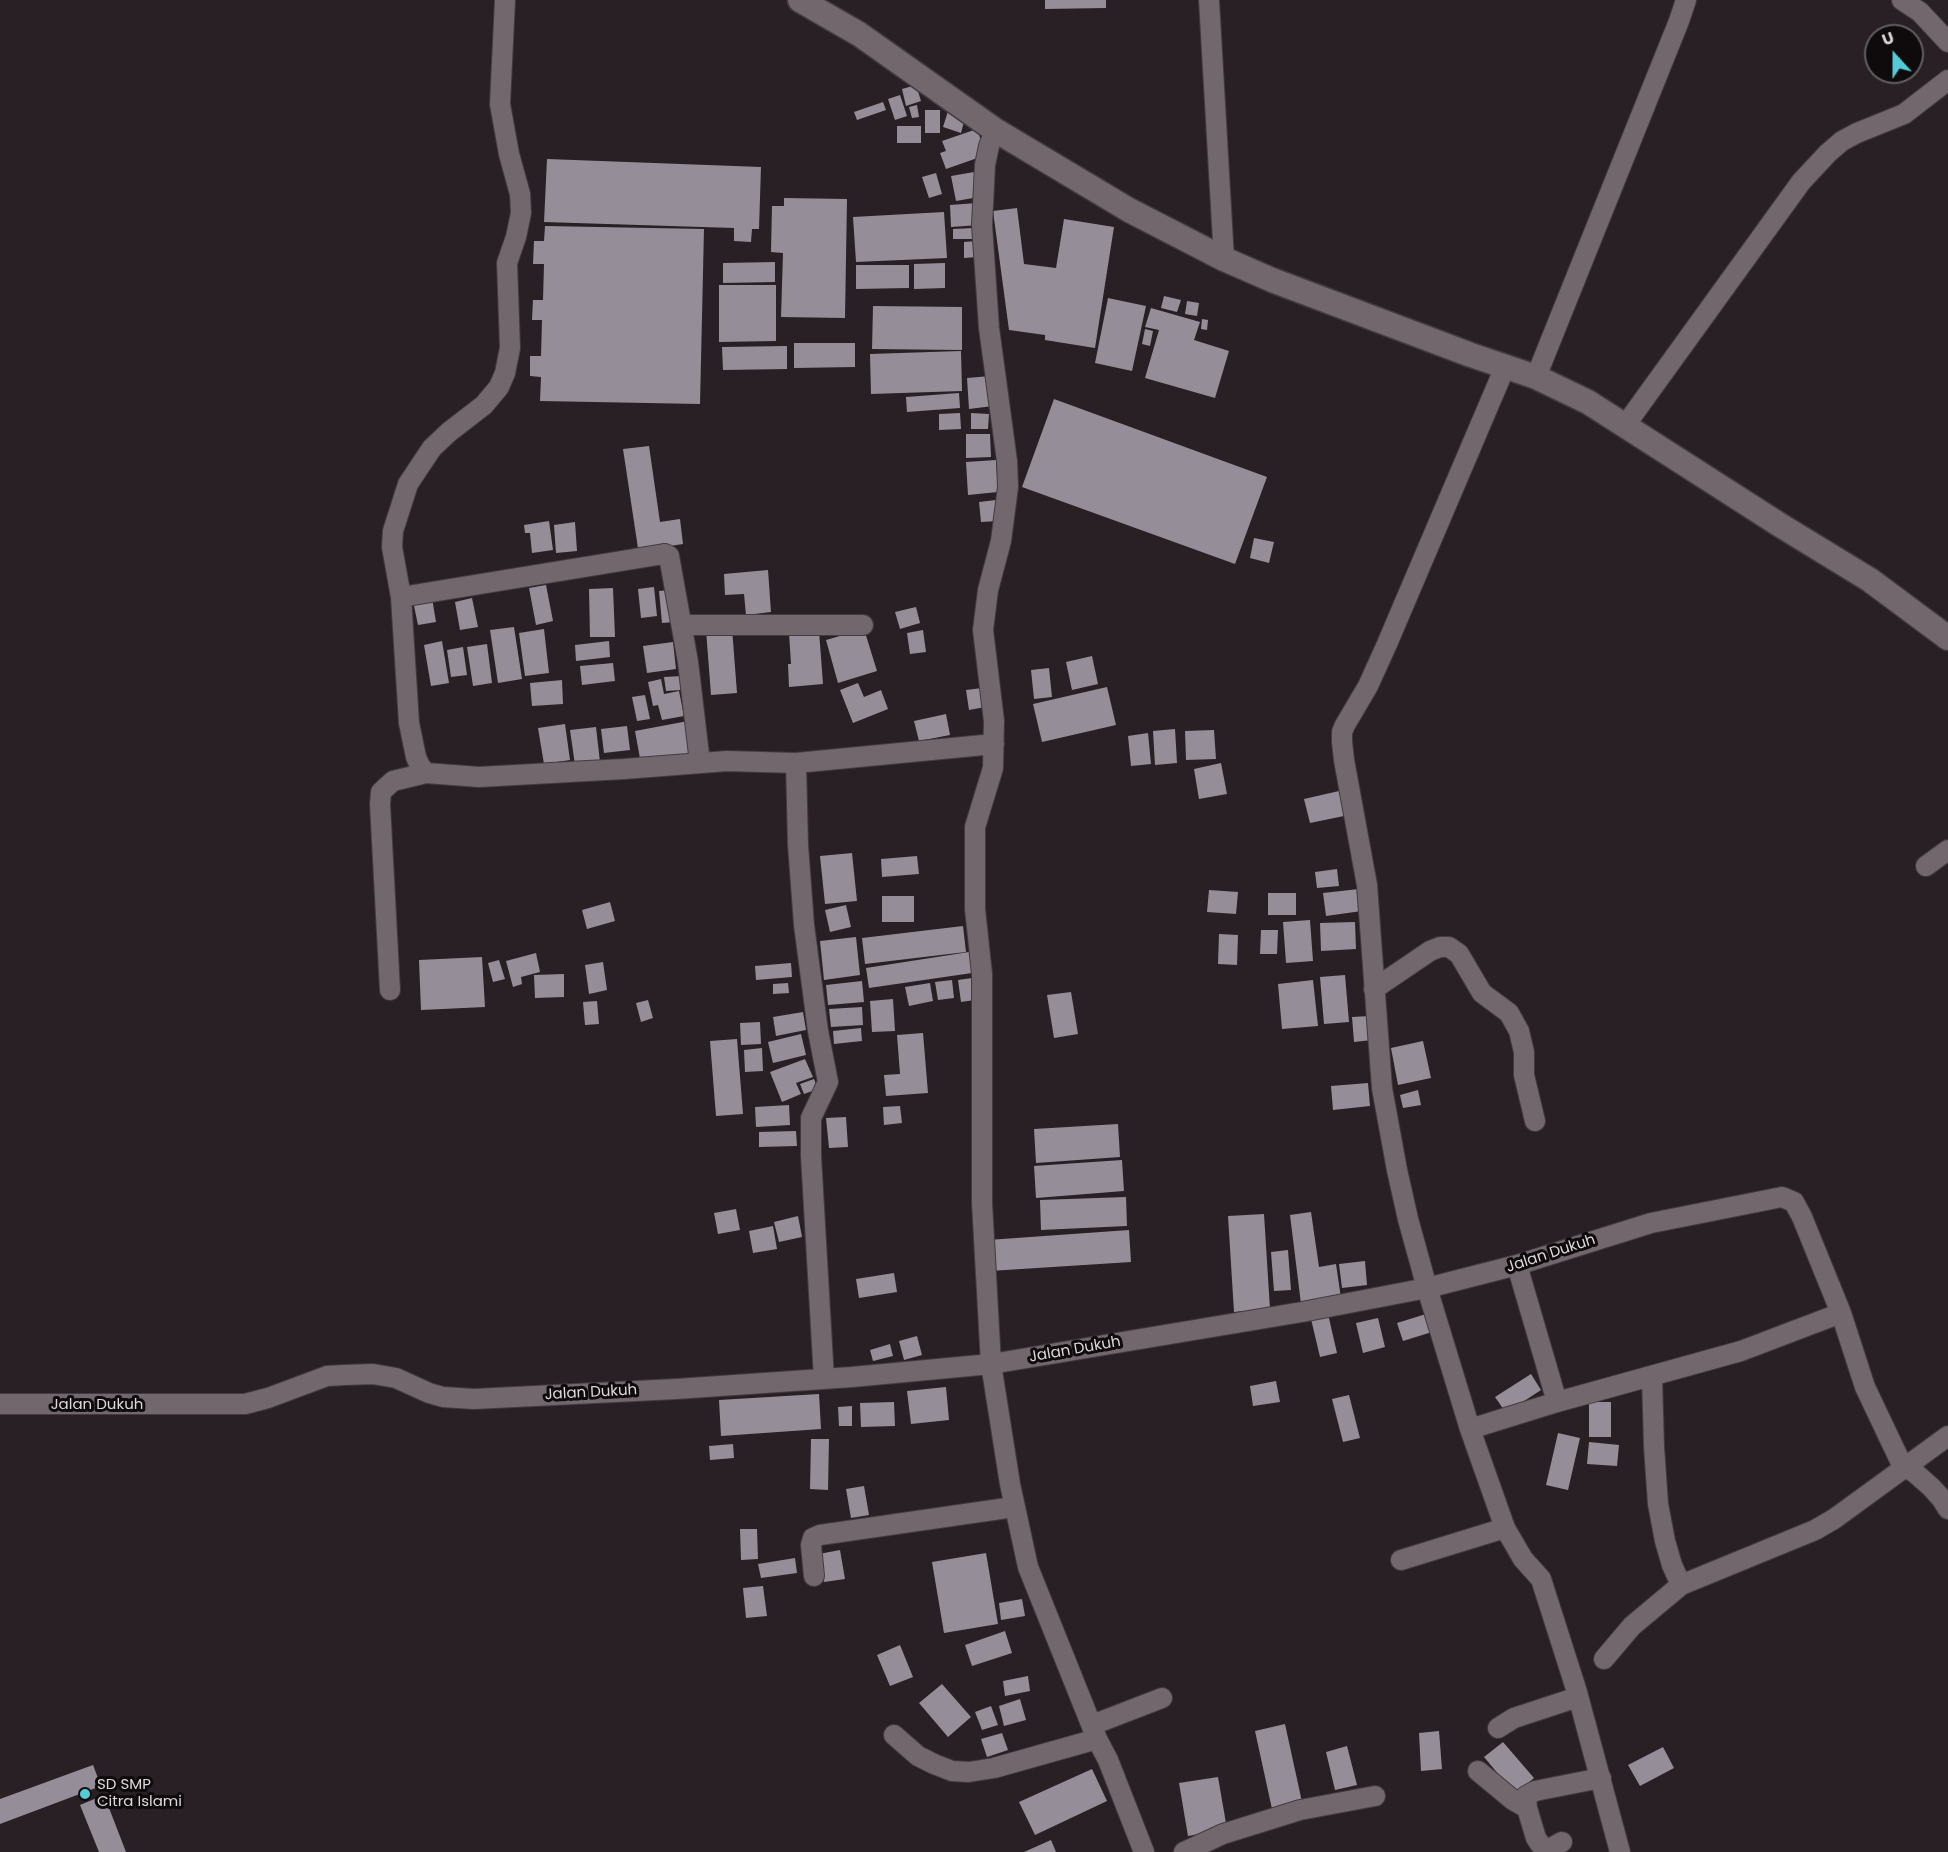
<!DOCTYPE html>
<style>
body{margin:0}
#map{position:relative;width:1948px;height:1852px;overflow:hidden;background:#292025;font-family:Poppins,sans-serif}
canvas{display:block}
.north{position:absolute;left:1864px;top:24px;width:60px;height:60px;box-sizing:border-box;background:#0f0b0d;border:2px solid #625d5f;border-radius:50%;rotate:339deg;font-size:16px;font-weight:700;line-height:24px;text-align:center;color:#ded8db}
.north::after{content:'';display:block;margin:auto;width:21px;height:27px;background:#52ccd6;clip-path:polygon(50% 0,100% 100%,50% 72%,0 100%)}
</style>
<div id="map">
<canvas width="1948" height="1852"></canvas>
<div class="north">U</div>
</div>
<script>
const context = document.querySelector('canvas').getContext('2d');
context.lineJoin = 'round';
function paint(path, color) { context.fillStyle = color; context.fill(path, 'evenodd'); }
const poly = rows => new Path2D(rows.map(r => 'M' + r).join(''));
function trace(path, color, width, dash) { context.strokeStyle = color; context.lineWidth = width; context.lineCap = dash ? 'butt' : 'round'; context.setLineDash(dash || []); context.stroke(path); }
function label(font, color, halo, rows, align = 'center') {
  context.font = font + ' Poppins,sans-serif'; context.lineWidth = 6; context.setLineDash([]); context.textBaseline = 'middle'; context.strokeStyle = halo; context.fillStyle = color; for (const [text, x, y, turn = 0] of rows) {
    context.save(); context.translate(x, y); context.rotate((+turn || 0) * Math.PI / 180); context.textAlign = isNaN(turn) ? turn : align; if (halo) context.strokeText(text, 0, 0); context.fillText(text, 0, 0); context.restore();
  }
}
paint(poly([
 [1045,0,1106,0,1106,8,1045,9],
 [916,85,921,101,906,106,902,89],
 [900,95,907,116,895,120,888,99],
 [883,102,886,110,857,120,854,112],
 [917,105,919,117,912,118,909,107],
 [949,108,966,114,961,133,943,127],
 [925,110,940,110,940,133,925,133],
 [897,126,921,126,921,143,897,143],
 [977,129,986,155,946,169,940,153,946,151,942,141],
 [547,159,761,167,759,229,752,229,751,242,734,241,734,228,544,222],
 [974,172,979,197,956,201,951,176],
 [936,173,942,194,929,198,922,177],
 [784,198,847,199,845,318,781,317,783,253,771,252,772,206,784,206],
 [977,203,979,225,951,227,950,205],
 [1017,208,1024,264,1056,268,1064,219,1114,227,1095,348,1045,340,1045,335,1009,330,993,211],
 [944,212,947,258,856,262,853,217],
 [545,226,704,229,700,404,540,401,541,377,530,376,530,356,541,356,542,320,532,320,533,300,543,300,544,264,533,264,534,241,544,241],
 [974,228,974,239,953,239,953,229],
 [976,241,977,257,964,258,964,242],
 [775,262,775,282,723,283,723,263],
 [945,263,945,288,914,289,914,264],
 [856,265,909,265,909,288,856,289],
 [719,285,776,285,776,341,719,342],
 [1164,296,1181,300,1177,312,1161,308],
 [1108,298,1146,306,1132,371,1095,363],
 [1187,301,1199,303,1197,316,1185,314],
 [873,306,962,307,962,350,872,349],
 [1151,308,1200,322,1194,340,1229,351,1215,398,1145,378,1159,330,1145,327],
 [1202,319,1208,320,1207,330,1201,329],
 [1145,329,1153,331,1150,346,1142,344],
 [794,343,855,343,855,367,794,368],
 [787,346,787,369,723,370,722,347],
 [961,351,962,391,871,394,870,354],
 [991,376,993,406,969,409,967,378],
 [959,393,960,408,907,412,906,397],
 [1054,399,1267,477,1235,564,1022,487],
 [960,413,961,429,939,430,939,414],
 [971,413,989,414,988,429,971,429],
 [966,434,990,434,991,457,966,458],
 [649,446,660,522,680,519,683,544,664,547,639,555,623,449],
 [996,460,998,492,968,495,966,462],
 [996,500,998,521,981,522,979,502],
 [549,521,553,550,532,553,530,533,525,533,524,525],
 [575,522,577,551,556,553,554,525],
 [1254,538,1274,542,1269,563,1250,558],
 [768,570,771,612,746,615,744,594,725,595,724,574],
 [546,585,553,621,536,625,529,588],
 [654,587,657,616,641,618,638,589],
 [613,588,615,637,590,637,589,589],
 [671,590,674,622,662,623,659,591],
 [432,598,436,622,418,625,413,601],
 [472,598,478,627,460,630,455,602],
 [916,607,920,623,900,629,895,612],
 [514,627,522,679,498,683,490,630],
 [732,628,737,693,711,695,706,630],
 [544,629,549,673,525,676,519,633],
 [864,629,877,671,838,683,826,640],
 [923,630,926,652,910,654,907,633],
 [819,631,823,684,789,687,788,664,791,664,789,633],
 [442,641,449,683,431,686,424,645],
 [609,641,610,657,576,661,575,645],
 [673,642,676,669,647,673,643,646],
 [487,644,492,683,473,686,467,647],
 [463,647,467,675,451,677,447,650],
 [1092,656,1098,684,1072,690,1066,662],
 [613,663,615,681,582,685,580,666],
 [1049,668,1052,697,1034,699,1031,670],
 [682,676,682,690,666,691,664,677],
 [661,679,664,694,679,691,684,716,662,720,658,705,653,706,648,682],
 [562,680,563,704,532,706,530,683],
 [858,683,864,697,881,690,888,709,853,723,840,690],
 [1107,687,1116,725,1042,742,1033,704],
 [982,688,985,707,969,710,966,690],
 [645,695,650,719,637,721,632,697],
 [946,714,950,735,919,741,914,721],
 [688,721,694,754,641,764,635,731],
 [565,724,570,760,544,764,538,728],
 [627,726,630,750,604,753,601,729],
 [596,727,600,762,575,765,570,730],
 [1175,729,1177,763,1155,765,1153,731],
 [1214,730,1216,759,1186,760,1185,731],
 [1148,733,1151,764,1131,766,1128,736],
 [1221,763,1227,794,1199,799,1194,769],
 [1339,791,1344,816,1310,823,1304,799],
 [852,853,857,901,825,904,820,856],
 [917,856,919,874,882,877,881,859],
 [1337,869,1339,886,1317,888,1315,872],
 [1359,889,1362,911,1326,916,1323,893],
 [1209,890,1238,892,1236,914,1207,912],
 [1268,893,1296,893,1296,915,1268,915],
 [882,896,914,896,914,922,882,922],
 [610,902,615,921,587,929,582,910],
 [846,905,851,927,830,932,825,910],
 [1310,920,1313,961,1286,963,1283,922],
 [1355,922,1356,949,1321,951,1320,923],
 [963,926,966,952,865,964,862,938],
 [1261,930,1278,930,1277,954,1260,954],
 [1219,934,1238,935,1237,965,1218,964],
 [856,937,860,975,824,980,820,941],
 [969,952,972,973,869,988,866,968],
 [536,953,540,972,521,977,522,984,513,987,506,961],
 [482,957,485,1007,421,1010,419,960],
 [499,960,505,979,493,982,488,963],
 [603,962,607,990,589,994,585,965],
 [791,963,792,977,756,980,755,966],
 [564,974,564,997,535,998,534,975],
 [1345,975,1349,1022,1324,1024,1320,977],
 [972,978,975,1000,961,1002,958,980],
 [952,980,954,998,938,1000,935,982],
 [1313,980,1318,1026,1282,1029,1278,984],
 [862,981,864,1002,828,1005,826,985],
 [788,983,789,993,773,994,773,984],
 [930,983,933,1001,909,1006,905,987],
 [1071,992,1078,1034,1054,1038,1047,995],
 [893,999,895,1031,872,1032,870,1001],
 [648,1000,653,1018,641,1022,636,1003],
 [597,1001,599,1024,585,1025,583,1002],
 [862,1007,863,1025,831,1027,829,1009],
 [803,1012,806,1030,776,1036,773,1017],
 [1370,1016,1372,1040,1354,1042,1352,1017],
 [760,1022,761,1044,741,1045,740,1023],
 [861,1028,862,1041,834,1044,833,1031],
 [923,1033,928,1093,886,1096,884,1075,900,1074,897,1035],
 [801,1034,806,1055,773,1063,768,1042],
 [737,1039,743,1114,716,1116,710,1041],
 [1423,1041,1431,1078,1398,1085,1391,1048],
 [762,1048,763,1071,745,1072,744,1050],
 [805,1059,813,1077,796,1083,801,1094,782,1102,770,1072],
 [814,1079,818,1089,804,1094,800,1084],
 [1368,1083,1370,1106,1333,1110,1331,1086],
 [1418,1090,1421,1105,1403,1108,1400,1095],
 [789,1105,790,1125,756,1127,755,1107],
 [900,1106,902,1123,884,1125,883,1107],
 [846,1117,848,1147,829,1148,826,1118],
 [1118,1124,1120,1157,1036,1163,1034,1129],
 [796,1131,797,1146,759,1147,759,1132],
 [1122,1160,1124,1191,1036,1198,1034,1166],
 [1126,1197,1127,1226,1041,1230,1040,1200],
 [736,1209,740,1230,718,1234,714,1213],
 [1311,1212,1319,1267,1336,1264,1341,1298,1301,1304,1290,1215],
 [1264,1214,1270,1309,1234,1312,1228,1216],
 [798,1216,802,1237,779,1242,774,1222],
 [773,1226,777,1249,753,1253,749,1231],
 [1129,1230,1131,1262,990,1271,988,1240],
 [1288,1250,1291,1290,1274,1291,1271,1252],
 [1365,1261,1367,1285,1342,1288,1339,1264],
 [894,1273,897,1292,859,1298,856,1279],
 [1328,1314,1337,1353,1320,1357,1311,1319],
 [1426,1314,1432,1332,1403,1341,1397,1323],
 [1378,1318,1385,1347,1363,1353,1356,1323],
 [917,1336,922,1355,904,1360,899,1341],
 [890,1344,893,1356,873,1361,870,1350],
 [1531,1374,1541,1390,1506,1413,1495,1397],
 [1276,1381,1280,1402,1253,1406,1250,1386],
 [946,1387,949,1420,911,1424,907,1391],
 [819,1394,821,1429,721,1436,719,1400],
 [1349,1395,1360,1438,1343,1442,1332,1399],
 [894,1402,895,1426,861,1427,860,1403],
 [1589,1402,1611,1402,1611,1437,1589,1437],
 [852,1406,852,1426,839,1426,838,1407],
 [1558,1433,1580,1438,1568,1490,1546,1485],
 [811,1439,829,1439,828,1490,810,1489],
 [1589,1442,1619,1445,1617,1466,1587,1464],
 [733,1444,734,1458,710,1460,709,1446],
 [864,1486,869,1515,851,1518,846,1489],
 [740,1529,757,1529,758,1559,741,1560],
 [840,1550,845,1579,824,1582,819,1554],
 [986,1553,998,1624,944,1633,932,1562],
 [795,1558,797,1573,761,1578,758,1564],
 [763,1586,767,1616,746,1618,743,1588],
 [1022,1599,1025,1616,1001,1620,999,1603],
 [1005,1631,1012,1653,972,1666,965,1645],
 [900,1645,913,1677,890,1686,877,1655],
 [1028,1676,1030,1691,1005,1696,1003,1681],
 [942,1684,971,1717,948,1737,919,1703],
 [1020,1699,1026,1720,1004,1726,999,1706],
 [991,1706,998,1725,982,1730,975,1712],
 [1285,1724,1302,1802,1272,1809,1255,1731],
 [1439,1731,1442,1769,1421,1771,1419,1733],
 [1002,1733,1008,1750,987,1757,981,1739],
 [1503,1742,1534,1778,1515,1794,1484,1757],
 [1347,1746,1357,1785,1335,1790,1326,1752],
 [1663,1747,1674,1768,1640,1786,1628,1765],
 [93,1765,101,1786,0,1824,0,1799],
 [1092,1769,1107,1801,1035,1835,1019,1802],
 [1218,1777,1227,1829,1188,1836,1179,1783],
 [104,1795,126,1852,99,1852,80,1805],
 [1051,1840,1056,1852,1024,1852]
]), '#958e98');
const minor = poly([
 [1209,0,1224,259],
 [1902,0,1920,12,1948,42],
 [995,130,989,146,985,165,982,225,989,328,1007,461,1008,487,1001,541,988,590,983,630,994,721,993,768,975,827,975,909,982,974,982,1203,991,1364,1010,1484,1028,1567,1097,1739,1108,1760,1144,1852],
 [1505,367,1387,644,1368,686,1345,725,1342,732,1342,742,1344,760,1367,885,1382,1088,1397,1170,1408,1219,1427,1288,1470,1429,1505,1528,1523,1559,1541,1579,1577,1692,1620,1852],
 [1536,377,1679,21,1686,0],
 [1624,427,1801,182,1828,153,1842,141,1857,133,1904,114,1948,80],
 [401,597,658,555,665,554,669,556,688,662,700,763],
 [682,625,863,625],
 [796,763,798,845,804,925,818,1031,828,1082,811,1118,811,1156,824,1379],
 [426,773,420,766,416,757,409,723,401,597,392,547,393,531,408,484,432,448,449,432,484,405,499,387,505,373,510,348,507,263,516,237,521,213,520,194,509,154,500,104,505,0],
 [1926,866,1948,850],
 [1374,989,1430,951,1440,947,1449,947,1459,954,1482,993,1509,1013,1519,1031,1524,1052,1524,1075,1535,1121],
 [390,990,380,804,381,792,393,781,426,773,479,777,624,769,727,761,796,763,994,744],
 [1517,1265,1557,1402,1741,1351,1841,1313],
 [1652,1376,1654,1447,1658,1504,1665,1541,1672,1565,1681,1585],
 [0,1404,245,1404,268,1398,327,1376,344,1375,373,1374,396,1378,429,1393,443,1397,474,1399,676,1389,852,1377,991,1364,1302,1312,1427,1288,1517,1265,1651,1223,1782,1197,1794,1202,1802,1217,1841,1313,1865,1387,1903,1467,1914,1472,1931,1487,1941,1498,1948,1509],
 [1470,1429,1557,1402],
 [1401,1560,1505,1528],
 [814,1576,811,1545,813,1538,820,1535,1014,1507],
 [1604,1659,1632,1626,1681,1585,1815,1530,1834,1519,1948,1436],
 [1092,1725,1162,1698],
 [1498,1728,1514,1718,1578,1697],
 [894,1735,918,1756,934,1764,952,1771,969,1772,994,1768,1097,1739],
 [1478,1771,1513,1800,1527,1808],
 [1562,1842,1551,1848,1545,1848,1540,1844,1536,1838,1527,1808,1526,1796,1535,1791,1601,1778],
 [1184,1852,1223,1834,1300,1810,1375,1796]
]);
const tertiary = poly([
 [800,0,859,34,995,130,1129,210,1224,259,1272,280,1471,355,1536,377,1588,402,1780,525,1870,580,1948,638]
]);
trace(minor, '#423b3f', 22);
trace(tertiary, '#423b3f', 27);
trace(minor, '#71676d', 20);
trace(tertiary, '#71676d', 24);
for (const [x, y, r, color] of [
 [85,1794,6,"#52ccd6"]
]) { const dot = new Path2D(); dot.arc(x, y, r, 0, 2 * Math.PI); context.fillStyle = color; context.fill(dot); trace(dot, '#0f0b0d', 2); }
label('15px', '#ded8db', '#0f0b0d', [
 ["Jalan Dukuh",1551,1254,-18],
 ["Jalan Dukuh",1075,1350,-10],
 ["Jalan Dukuh",591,1393,-3],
 ["Jalan Dukuh",97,1405]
]);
label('15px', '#ded8db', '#0f0b0d', [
 ["SD SMP",97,1785],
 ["Citra Islami",97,1802]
], 'left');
</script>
